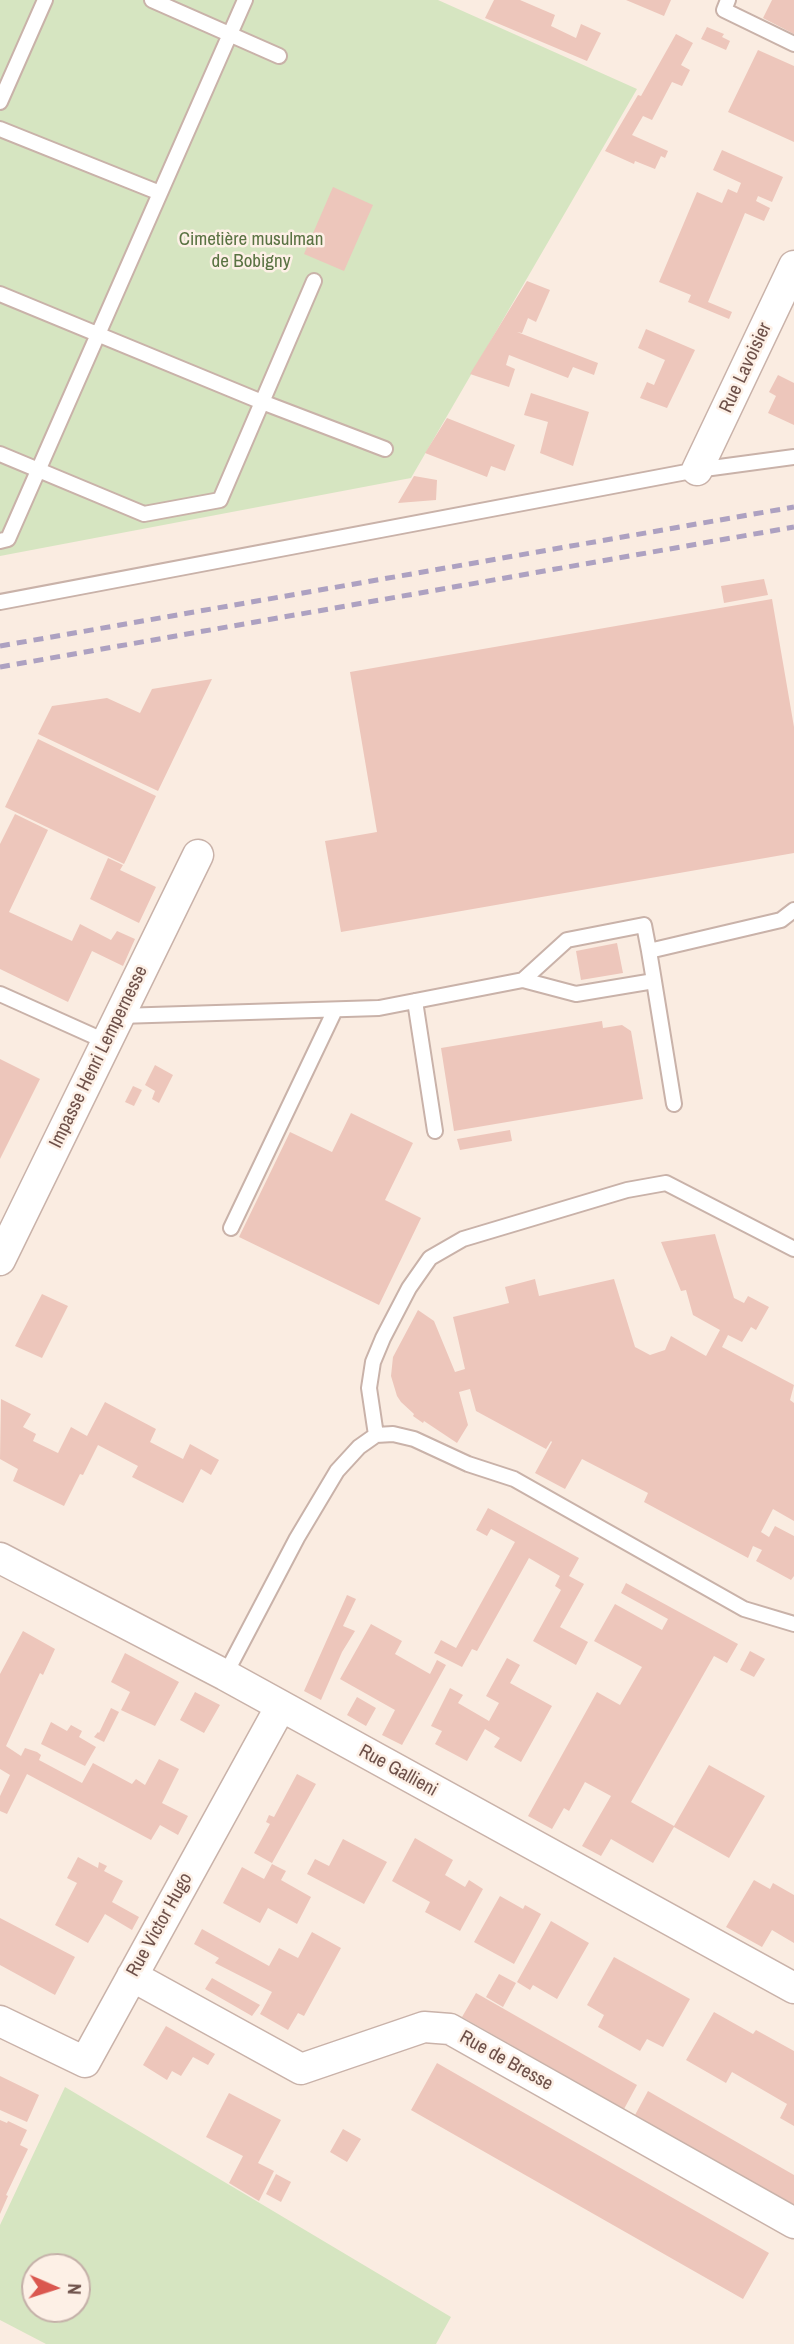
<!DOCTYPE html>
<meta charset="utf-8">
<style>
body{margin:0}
#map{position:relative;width:794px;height:2344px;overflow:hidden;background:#faece1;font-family:"Archivo Narrow",sans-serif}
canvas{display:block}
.north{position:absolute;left:21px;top:2253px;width:70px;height:70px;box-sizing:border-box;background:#fdf0e6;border:2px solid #c4b0a8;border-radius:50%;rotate:93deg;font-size:19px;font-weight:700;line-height:28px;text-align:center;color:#6e514a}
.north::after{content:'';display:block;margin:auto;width:24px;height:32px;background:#da574f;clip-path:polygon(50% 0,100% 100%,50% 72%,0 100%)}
</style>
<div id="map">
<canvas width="794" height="2344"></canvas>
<div class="north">N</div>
</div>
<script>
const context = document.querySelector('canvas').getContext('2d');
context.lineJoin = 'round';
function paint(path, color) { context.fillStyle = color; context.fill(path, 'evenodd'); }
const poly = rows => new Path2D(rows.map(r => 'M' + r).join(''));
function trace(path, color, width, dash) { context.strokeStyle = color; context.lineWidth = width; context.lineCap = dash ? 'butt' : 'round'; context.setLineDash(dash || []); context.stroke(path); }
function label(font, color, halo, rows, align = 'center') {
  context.font = font + ' "Archivo Narrow",sans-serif'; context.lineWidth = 5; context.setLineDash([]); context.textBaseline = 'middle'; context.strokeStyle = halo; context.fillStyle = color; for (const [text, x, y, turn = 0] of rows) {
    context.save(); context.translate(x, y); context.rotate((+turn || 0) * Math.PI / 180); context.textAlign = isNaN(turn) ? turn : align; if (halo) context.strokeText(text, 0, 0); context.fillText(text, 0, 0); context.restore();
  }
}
paint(poly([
 [0,0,438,0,637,89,411,478,0,556],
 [65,2087,451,2317,436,2344,46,2344,0,2320,0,2225],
 [77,2267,77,2309,35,2309,35,2267]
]), '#d6e5c1');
paint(poly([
 [494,0,520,0,555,15,551,26,576,38,581,24,601,33,587,61,485,18],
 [626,0,671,0,664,16],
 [772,0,794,0,794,34,763,18],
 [707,27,724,34,722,37,730,41,726,50,701,39],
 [676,34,693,43,681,65,690,70,682,86,672,82,652,120,643,116,632,135,668,151,665,158,661,156,655,169,635,161,634,164,605,151,638,95,641,96],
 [758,50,794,66,794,142,728,112],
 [722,150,783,177,772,202,758,196,756,201,770,208,764,221,745,213,708,302,732,312,729,319,688,302,691,295,659,282,697,192,722,203,728,189,737,193,741,183,713,170],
 [333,187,373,205,344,271,304,254],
 [527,281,550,290,536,322,528,318,522,333,517,332,598,363,594,375,573,367,568,378,509,355,506,365,515,369,509,387,470,374],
 [646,329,695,350,667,408,640,398,647,382,654,385,665,360,638,348],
 [778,375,794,383,794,425,768,413,776,396,769,392],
 [531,393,589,412,573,466,540,453,548,422,524,415],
 [447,418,515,445,505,471,491,466,487,477,425,453],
 [414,476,437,480,436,500,398,503],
 [764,579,768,595,724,603,721,586],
 [772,599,794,727,794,853,341,932,325,841,377,832,350,672],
 [212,679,158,791,38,734,52,706,107,698,140,713,152,689],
 [38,739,156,796,124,864,5,807],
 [15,814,48,830,9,912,72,941,80,924,111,940,117,931,135,939,123,966,92,951,68,1002,0,969,0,844],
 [108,858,123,865,120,870,156,887,139,923,90,899],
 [617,943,623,973,581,980,576,951],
 [602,1021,603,1028,622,1025,631,1031,643,1099,454,1131,441,1048],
 [0,1059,40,1079,0,1159],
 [155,1065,173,1075,159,1103,152,1099,155,1091,145,1085],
 [133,1086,142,1090,134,1106,125,1102],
 [351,1113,413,1143,385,1200,421,1218,379,1305,239,1237,290,1132,332,1152],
 [510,1130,512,1141,460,1150,457,1139],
 [715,1234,734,1298,744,1303,748,1296,769,1307,756,1330,751,1327,742,1342,728,1335,722,1347,794,1385,790,1400,794,1403,794,1521,773,1509,761,1532,769,1537,775,1526,794,1536,794,1576,791,1580,756,1561,762,1550,753,1546,748,1558,644,1502,648,1493,582,1459,565,1489,535,1473,552,1442,551,1441,546,1449,476,1411,470,1389,459,1392,468,1425,457,1443,424,1421,423,1423,413,1416,414,1414,401,1402,397,1396,391,1376,393,1357,418,1310,434,1321,455,1372,465,1369,453,1317,509,1303,505,1287,535,1279,539,1296,614,1279,635,1347,650,1355,665,1350,671,1336,706,1356,720,1330,693,1315,686,1290,681,1291,661,1242],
 [42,1294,68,1306,42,1358,15,1346],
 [1,1399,31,1414,23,1427,36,1434,33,1441,58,1453,71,1427,87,1436,105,1402,156,1429,150,1442,183,1459,190,1444,219,1460,211,1475,201,1469,183,1503,132,1477,138,1466,98,1445,83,1475,80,1474,64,1506,13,1481,18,1469,0,1459],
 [488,1508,579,1558,569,1576,584,1584,560,1627,588,1642,576,1665,533,1641,561,1590,555,1586,560,1576,529,1558,477,1651,472,1649,462,1667,434,1653,441,1640,456,1648,515,1542,491,1529,487,1536,476,1530],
 [626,1583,738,1644,727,1663,714,1656,631,1802,674,1826,709,1765,765,1796,729,1858,674,1827,653,1863,611,1839,601,1856,582,1846,611,1796,585,1782,569,1811,564,1808,552,1829,528,1816,597,1692,620,1705,642,1667,594,1641,615,1604,662,1630,668,1619,621,1593],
 [347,1595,356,1599,343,1626,355,1631,342,1652,321,1700,304,1691],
 [371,1624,402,1641,395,1654,430,1674,437,1660,446,1665,402,1745,382,1735,395,1710,340,1679],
 [23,1631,55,1649,43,1675,40,1673,6,1746,21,1756,25,1748,37,1752,41,1755,39,1760,82,1783,93,1763,132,1784,136,1779,145,1785,159,1759,179,1769,162,1803,188,1816,178,1835,160,1825,151,1840,27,1774,7,1814,0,1811,0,1796,10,1775,0,1769,0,1674],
 [750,1651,765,1659,754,1677,740,1670],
 [125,1653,179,1682,155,1726,121,1710,130,1692,111,1682],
 [507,1658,520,1665,510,1683,552,1706,521,1762,494,1747,500,1738,485,1729,467,1761,435,1744,442,1731,431,1726,450,1688,463,1695,458,1703,489,1721,499,1703,486,1696],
 [195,1692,220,1705,204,1733,180,1720],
 [357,1697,376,1708,366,1726,347,1715],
 [111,1708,119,1712,104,1742,94,1737,98,1732,99,1733],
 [51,1722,67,1731,71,1725,82,1731,79,1737,96,1747,85,1766,41,1744],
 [297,1774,316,1784,272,1863,254,1853,270,1824,266,1822,269,1815,274,1817],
 [415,1838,453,1860,445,1875,465,1887,469,1880,483,1889,460,1931,425,1912,430,1902,392,1881],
 [343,1839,387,1862,364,1904,307,1874,315,1859,329,1866],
 [78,1857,98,1868,99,1862,107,1866,104,1871,123,1881,112,1902,139,1917,132,1930,105,1914,88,1943,55,1925,77,1883,67,1878],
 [272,1864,286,1871,281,1880,311,1897,297,1924,268,1908,260,1923,223,1903,242,1867,264,1879],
 [754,1880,770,1889,773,1883,794,1895,794,1943,772,1930,762,1947,726,1927],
 [500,1896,523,1909,525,1905,541,1914,514,1964,474,1942],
 [0,1918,75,1957,55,1995,0,1965],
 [551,1921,589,1943,557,1999,533,1985,530,1990,517,1982],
 [202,1929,269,1966,279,1948,298,1958,312,1932,341,1948,304,2016,298,2013,288,2030,260,2014,272,1992,215,1963,219,1958,194,1944],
 [614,1957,690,1999,663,2047,647,2039,640,2051,598,2027,604,2015,587,2005],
 [499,1974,516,1983,503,2007,486,1997],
 [212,1978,260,2005,252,2016,205,1989],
 [476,1993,637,2085,624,2109,462,2017],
 [714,2012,753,2034,756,2030,794,2051,794,2126,780,2118,787,2104,732,2072,726,2083,686,2060],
 [166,2026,215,2054,208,2065,193,2057,181,2076,172,2071,167,2080,143,2065],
 [437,2063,769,2253,743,2299,411,2110],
 [0,2076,39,2095,27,2122,0,2110],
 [648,2091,794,2175,794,2208,635,2115],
 [229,2093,281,2120,258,2163,274,2171,259,2201,229,2183,243,2156,206,2137],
 [0,2120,7,2123,8,2121,27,2130,20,2145,28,2149,6,2195,8,2196,0,2214],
 [343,2129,361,2139,347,2162,330,2152],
 [276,2174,291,2182,281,2202,266,2194]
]), '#edc6bb');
const service = poly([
 [152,0,279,56],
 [728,0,724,10,794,44],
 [0,102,45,0],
 [0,129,160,193],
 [0,294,262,402,385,449],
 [0,454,144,514,220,500,314,281],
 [0,541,8,539,245,0],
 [0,602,697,470,794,457],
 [523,980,567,940,644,925,649,951],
 [654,981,674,1104],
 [0,994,107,1042],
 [415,1001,435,1131],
 [119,1016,379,1008,523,980,576,994,654,981,649,951,781,920,794,910],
 [231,1228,335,1010],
 [376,1435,369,1388,373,1362,383,1338,409,1288,430,1258,463,1239,627,1190,666,1183,794,1249],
 [225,1675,297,1538,337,1471,359,1447,376,1435,393,1434,414,1439,468,1464,514,1479,744,1609,794,1624]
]);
const minor = poly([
 [697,470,794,266],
 [0,1260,198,855],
 [0,1558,225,1675,794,1988],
 [132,1976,301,2069,424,2027,450,2029,794,2223],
 [0,2021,85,2062,281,1706]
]);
trace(service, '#c9b2a9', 18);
trace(minor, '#c9b2a9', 33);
trace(service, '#fff', 14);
trace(minor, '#fff', 30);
trace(poly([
 [0,646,794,507],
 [0,667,794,527]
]), '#ada1c1', 5, [10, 7]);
label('19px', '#5a7343', '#fdf0e6', [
 ["Cimetière musulman",251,240],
 ["de Bobigny",251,262]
]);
label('19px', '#6e514a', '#fdf0e6', [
 ["Rue Lavoisier",746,368,-65],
 ["Impasse Henri Lempernesse",99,1057,-64],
 ["Rue Gallieni",398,1771,29],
 ["Rue Victor Hugo",160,1925,-61],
 ["Rue de Bresse",506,2061,29]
]);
</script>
